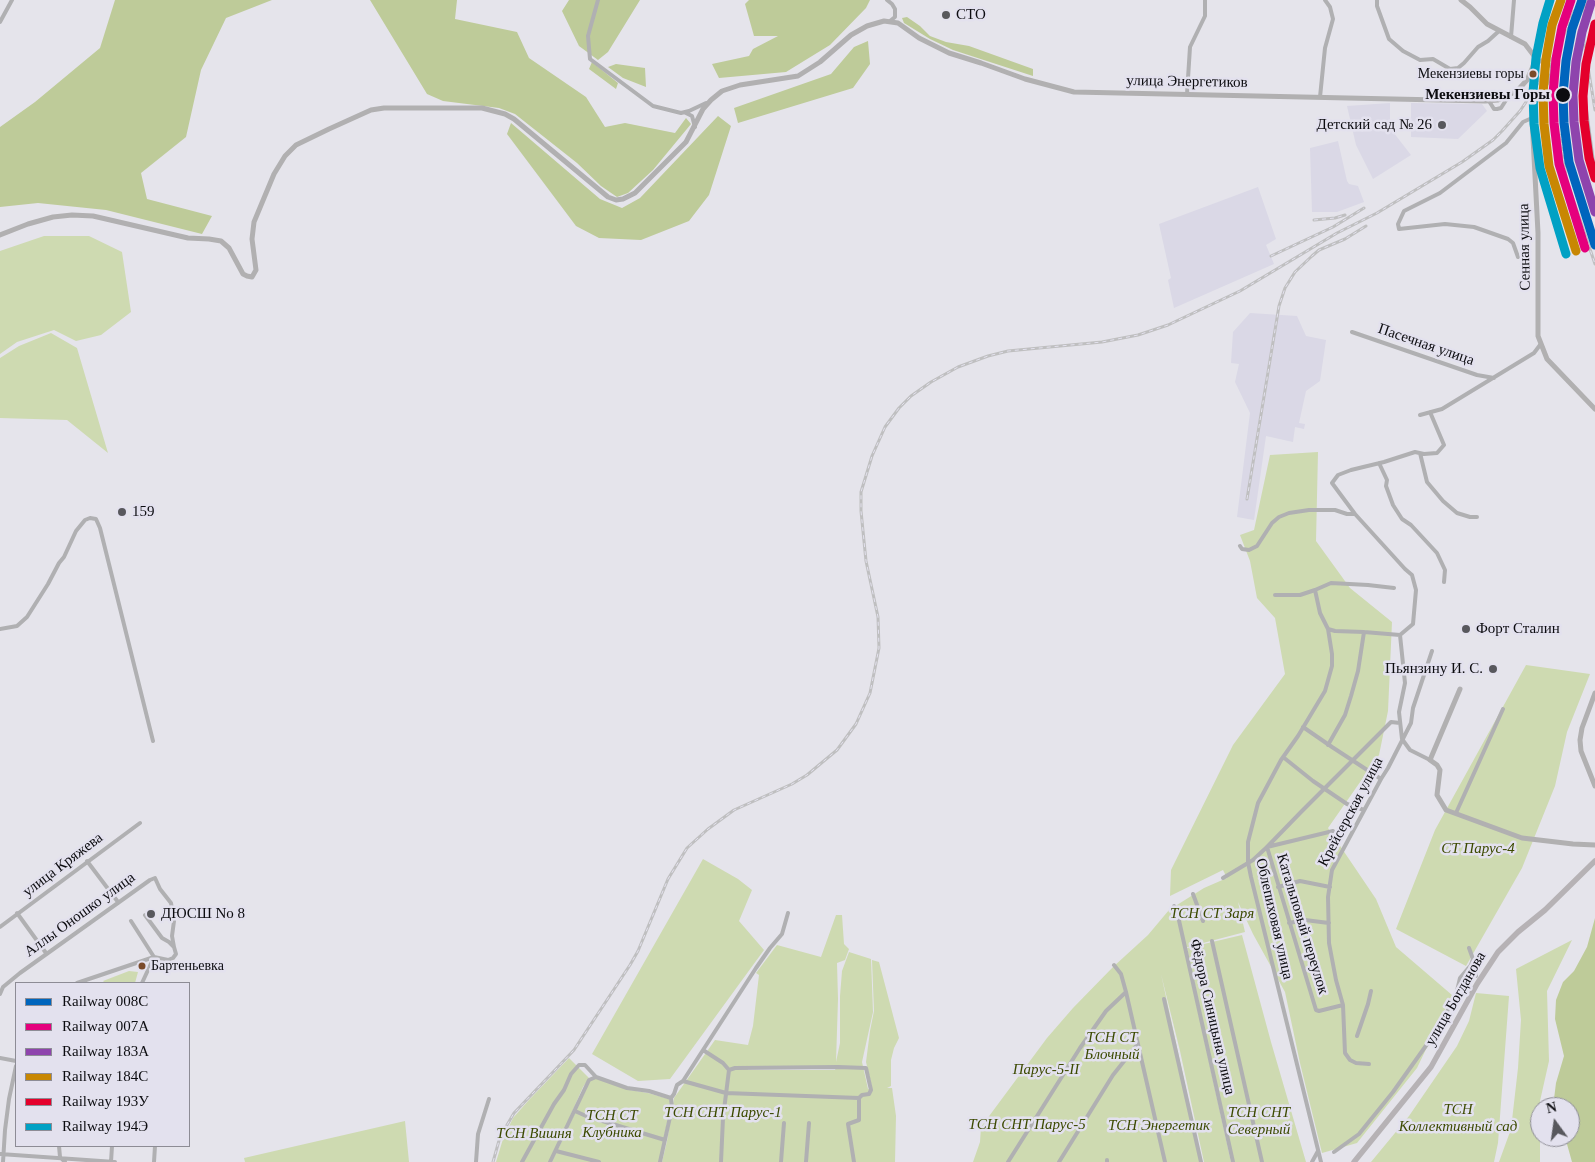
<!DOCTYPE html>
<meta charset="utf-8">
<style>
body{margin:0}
#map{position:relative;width:1595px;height:1162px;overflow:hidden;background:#e5e4eb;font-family:Georgia,serif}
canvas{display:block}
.legend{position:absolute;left:15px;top:982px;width:175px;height:165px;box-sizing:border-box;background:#e3e1ee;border:1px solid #8d8c95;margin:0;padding:6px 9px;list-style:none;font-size:15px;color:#0c0c10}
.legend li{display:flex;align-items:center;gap:10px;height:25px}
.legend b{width:25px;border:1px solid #8d8c95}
.north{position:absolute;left:1530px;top:1097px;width:50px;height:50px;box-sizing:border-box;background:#e3e1ee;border:1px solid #8d8c95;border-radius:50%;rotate:346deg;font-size:14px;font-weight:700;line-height:20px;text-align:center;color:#0c0c10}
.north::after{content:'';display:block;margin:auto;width:18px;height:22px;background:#58585d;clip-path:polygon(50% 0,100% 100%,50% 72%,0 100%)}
</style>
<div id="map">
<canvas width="1595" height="1162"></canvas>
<ul class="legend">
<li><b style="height:6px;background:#0065bd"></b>Railway 008С</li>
<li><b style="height:6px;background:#e5007d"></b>Railway 007А</li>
<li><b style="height:6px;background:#8e44ad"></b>Railway 183А</li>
<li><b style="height:6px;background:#c88703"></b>Railway 184С</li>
<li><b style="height:6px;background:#e4002b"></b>Railway 193У</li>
<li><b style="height:6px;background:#01a1c4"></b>Railway 194Э</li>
</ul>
<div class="north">N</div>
</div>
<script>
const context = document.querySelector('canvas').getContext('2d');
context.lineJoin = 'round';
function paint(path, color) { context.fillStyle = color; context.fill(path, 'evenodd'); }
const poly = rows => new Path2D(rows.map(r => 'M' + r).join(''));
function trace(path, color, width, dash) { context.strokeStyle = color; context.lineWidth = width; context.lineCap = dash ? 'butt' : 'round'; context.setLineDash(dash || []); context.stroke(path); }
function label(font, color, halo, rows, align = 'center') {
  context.font = font + ' Georgia,serif'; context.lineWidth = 5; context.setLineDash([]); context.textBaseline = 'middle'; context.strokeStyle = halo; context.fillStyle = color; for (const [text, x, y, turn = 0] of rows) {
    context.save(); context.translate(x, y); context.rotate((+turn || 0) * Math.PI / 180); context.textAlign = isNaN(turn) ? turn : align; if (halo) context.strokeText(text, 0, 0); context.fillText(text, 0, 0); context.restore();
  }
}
paint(poly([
 [1390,103,1390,128,1411,155,1373,179,1356,145,1347,106],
 [1411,103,1482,104,1487,111,1458,139,1411,137],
 [1338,141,1347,181,1349,184,1358,186,1364,202,1337,212,1312,212,1310,148],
 [1258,187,1276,239,1266,245,1274,264,1174,308,1168,280,1171,278,1159,224],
 [1250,313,1297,316,1306,336,1326,340,1320,381,1306,391,1299,423,1305,424,1304,429,1295,427,1293,442,1266,436,1254,520,1237,517,1250,413,1235,382,1239,364,1231,363,1233,332]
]), '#dad8e6');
paint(poly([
 [44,236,89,236,122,252,131,312,101,335,76,341,54,330,17,342,0,354,0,251],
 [51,333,77,348,108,453,67,420,0,418,0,358,19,346],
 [1318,452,1316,541,1350,588,1392,622,1388,711,1379,755,1328,828,1376,899,1396,947,1452,995,1417,1068,1357,1143,1322,1153,1300,1063,1285,992,1253,934,1238,902,1245,932,1184,948,1231,1162,1204,1162,1180,1051,1161,974,1202,1162,973,1162,980,1142,981,1127,1047,1038,1073,1008,1113,967,1148,935,1169,910,1204,888,1227,878,1223,870,1170,896,1171,870,1233,745,1285,674,1275,618,1257,598,1250,561,1240,535,1254,530,1270,455],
 [1526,665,1590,674,1567,732,1555,786,1522,868,1466,966,1396,929,1435,830],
 [703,859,738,879,752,890,739,921,764,950,670,1079,638,1081,592,1054],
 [836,915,842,915,844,944,849,949,845,960,837,963,838,999,836,1062,840,1043,840,996,842,971,849,952,871,959,873,1012,862,1062,868,1089,872,1089,872,1087,866,1062,870,1031,874,1011,872,960,879,962,899,1038,894,1048,891,1060,891,1086,887,1088,892,1088,896,1116,895,1162,662,1162,667,1141,674,1098,715,1040,748,1045,753,1026,759,975,756,973,777,945,821,957],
 [748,1067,836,1067,835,1070,748,1070],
 [1242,935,1271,1042,1306,1162,1233,1162,1187,948],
 [1572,940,1547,991,1549,1061,1540,1101,1540,1162,1499,1162,1511,1129,1518,1068,1521,1020,1516,969],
 [129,971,138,972,135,983,105,983,103,981],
 [1476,993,1509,996,1498,1143,1494,1162,1371,1162,1409,1116,1457,1046,1469,1021],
 [569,1058,589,1078,583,1087,550,1162,496,1162,503,1139,513,1118,528,1101],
 [596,1078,630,1090,648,1093,669,1099,671,1103,659,1162,552,1162,590,1081],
 [405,1121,409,1162,245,1162,244,1158]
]), '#cedab1');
paint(poly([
 [115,0,272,0,226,18,201,70,186,137,141,173,147,199,212,216,202,234,106,210,38,203,0,207,0,127,35,102,100,48],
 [370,0,457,0,455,19,517,32,529,58,586,97,605,127,625,123,675,133,686,118,691,124,653,170,628,193,617,197,601,186,577,163,515,114,499,108,443,101,427,94],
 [569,0,640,0,608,52,598,60,579,46,562,11],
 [749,0,870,0,866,8,830,45,786,72,719,78,712,64,749,56,753,49,778,36,754,36,745,4],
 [907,17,920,26,930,36,946,42,969,46,1033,69,1033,76,953,50,930,39,904,23,902,18],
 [868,41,870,64,853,88,738,123,734,108,831,74,854,47],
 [592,62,618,83,616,89,589,69],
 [616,64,645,68,646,87,623,78,608,67],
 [718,116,731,126,709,195,689,221,641,240,599,238,576,226,507,134,511,123,600,199,622,208,640,198],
 [1595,918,1595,1162,1572,1162,1565,1137,1570,1137,1570,1107,1553,1107,1556,1083,1564,1056,1555,1019,1556,1000,1563,982,1574,971,1587,947]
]), '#becb99');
trace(poly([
 [598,0,588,36,590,59,653,106,681,113,689,111,706,103],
 [887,0,892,4,895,9,895,17,890,21],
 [1377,0,1377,6,1389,39,1403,51,1420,60,1433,59,1450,69,1458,68,1464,63,1478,47,1488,41,1499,31],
 [0,22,12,0],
 [1511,37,1514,0],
 [1187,94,1190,47,1205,16,1205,0],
 [1320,97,1325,48,1333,19,1330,7,1325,0],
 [1489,101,1494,109,1497,109,1501,108,1508,97],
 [1585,103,1593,162,1595,169],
 [686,113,692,116,695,127],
 [1518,257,1513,243,1508,239,1474,227,1445,224,1399,229,1398,224,1404,211,1440,193,1506,143,1523,122,1532,118],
 [1352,332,1477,375,1494,378],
 [1430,412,1444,445,1437,453,1424,454,1415,452,1384,462,1351,470,1338,475,1332,483,1355,514,1405,569,1412,575,1416,590,1413,624,1400,635,1405,683,1399,712,1402,739,1410,750,1430,760],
 [1420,415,1442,409,1534,353,1540,345],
 [1420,453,1427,482,1443,501,1457,513,1470,517,1477,517],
 [1379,463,1387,480,1386,486,1393,505,1402,519,1411,525,1437,553,1445,570,1444,582],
 [1240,546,1242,549,1249,550,1257,546,1272,523,1279,517,1289,513,1309,510,1335,510,1347,514,1355,514],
 [1315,590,1331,583,1368,585,1394,588],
 [1275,595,1300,595,1315,590,1320,613,1328,629,1332,654,1332,666,1325,691,1298,736,1281,760,1265,790,1258,803,1248,842,1248,862,1251,877,1321,1162],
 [0,629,17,626,27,617,48,584,59,563,64,557,76,531,85,520,90,518,96,519,100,528,153,741],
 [1328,629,1335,631,1364,632,1400,635],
 [1303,727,1332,747,1381,779],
 [1328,745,1345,715,1351,696,1358,671,1364,632],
 [1283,757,1313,781,1347,804,1364,810],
 [1456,813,1503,709],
 [1333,831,1267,847,1316,1010,1319,1011,1343,1005],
 [87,861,118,902],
 [1223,878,1253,860,1267,847,1301,812,1391,722,1400,723],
 [1278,887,1300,881,1330,887],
 [1193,894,1203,921],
 [1174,906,1178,916,1233,1162],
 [17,913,46,953],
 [145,915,162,938,169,942,174,947,176,954,173,958,168,960,154,957],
 [131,921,154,957],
 [1289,923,1305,920,1329,923],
 [0,927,140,823],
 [1212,941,1262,1162],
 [1473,961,1476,976],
 [1114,965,1121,974,1126,992,1165,1162],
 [77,983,154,957],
 [142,983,154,957],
 [0,994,3,987,20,973,150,880,155,878,160,889,171,903,174,921,172,936,174,947],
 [1164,999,1201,1162],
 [1357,1036,1368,1004,1371,991],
 [703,1050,723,1063,729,1070,723,1118,721,1162],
 [0,1058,16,1061],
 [1369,1064,1356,1063,1350,1060,1345,1053,1343,1005,1336,980,1329,943,1328,897,1332,870,1381,779,1388,768,1411,723,1413,708,1432,651],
 [683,1081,726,1093,859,1098,862,1095,869,1094,871,1090,866,1068,838,1067,735,1068,729,1070],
 [575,1111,586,1116,665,1140],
 [59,1146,60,1157,65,1162],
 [556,1151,599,1162],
 [1334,1152,1359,1134,1393,1092,1440,1026,1457,991,1460,978,1471,965,1473,959,1469,948],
 [0,1154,115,1162],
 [1107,1160,1107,1162],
 [3,1162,5,1130,9,1099,16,1066],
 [111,1162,112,1146],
 [154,1162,155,1146],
 [476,1162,478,1134,489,1099],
 [522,1162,554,1104,564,1090,571,1074,579,1065,585,1065,596,1077],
 [550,1162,589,1080,596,1077,627,1088,649,1091,671,1098],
 [660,1162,672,1108,671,1098,674,1094,677,1085,683,1081,756,968,770,948,782,934,788,913],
 [781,1162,784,1123],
 [806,1162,809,1123],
 [854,1162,848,1124,859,1120,859,1098],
 [1008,1162,1080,1048,1106,1011,1126,992],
 [1059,1162,1113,1075,1137,1045],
 [1312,1162,1318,1151]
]), '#b0b0b2', 4);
trace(poly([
 [1461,0,1470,7,1487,24,1525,44,1538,61],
 [1538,61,1545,61,1551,65,1553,68,1552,74,1534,105,1532,118,1538,233,1538,336,1547,359,1595,409],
 [0,235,28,224,53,217,72,215,93,216,188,238,209,239,221,241,229,248,243,274,247,276,252,277,256,270,252,239,254,222,274,174,285,156,296,145,329,129,371,110,384,108,482,108,505,114,514,119,608,197,616,200,623,199,635,193,686,142,703,109,711,100,722,91,740,85,798,76,820,62,851,35,867,26,884,21,898,23,919,38,949,53,981,63,1025,79,1074,92,1485,101,1498,100,1517,91,1527,80,1534,64,1538,61],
 [1460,689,1430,760,1437,765,1440,770,1437,795,1446,810,1522,838,1573,844,1595,845],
 [1595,693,1582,728,1580,740,1581,751,1595,786]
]), '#b1b0b1', 5);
trace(poly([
 [1354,1162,1431,1067,1477,984,1498,952,1518,932,1545,910,1595,861]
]), '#b6b2b5', 5.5);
const rail = poly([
 [1586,0,1583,23,1584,42,1595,110],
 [1561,135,1566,178,1595,264],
 [1314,220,1335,218,1345,215],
 [1271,256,1333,227,1364,208],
 [1247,499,1279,306,1285,288,1295,272,1312,256,1319,250,1345,239,1366,226],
 [493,1162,500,1137,514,1113,574,1050,630,965,638,951,668,879,687,848,708,829,734,810,792,784,807,775,837,750,856,724,870,693,879,648,878,617,866,561,861,511,861,492,872,456,885,427,899,408,911,396,931,382,958,367,988,356,1008,351,1102,342,1138,335,1168,325,1240,291,1337,233,1377,213,1462,162,1493,140,1502,131,1520,111,1532,93,1558,49,1574,11]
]);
trace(rail, '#bfbfc0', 3);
trace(rail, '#e3e1ee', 1, [4]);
trace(poly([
 [1582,0,1572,29,1566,61,1563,95,1564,123,1569,162,1595,245]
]), '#0065bd', 9);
trace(poly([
 [1571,0,1562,27,1556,59,1553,94,1554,123,1559,164,1585,248]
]), '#e5007d', 9);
trace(poly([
 [1591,3,1582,32,1576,62,1573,95,1574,122,1579,160,1595,212]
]), '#8e44ad', 9);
trace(poly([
 [1561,0,1552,25,1546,59,1543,93,1544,124,1549,166,1576,251]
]), '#c88703', 9);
trace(poly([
 [1595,24,1586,64,1583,96,1584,121,1589,158,1595,178]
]), '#e4002b', 9);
trace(poly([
 [1550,0,1543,23,1536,58,1533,92,1534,124,1540,168,1566,254]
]), '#01a1c4', 9);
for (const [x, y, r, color] of [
 [946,15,5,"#58585d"],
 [1533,74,4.5,"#7a4b2a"],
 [1563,95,8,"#0c0c10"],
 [1442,125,5,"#58585d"],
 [122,512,5,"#58585d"],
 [1466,629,5,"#58585d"],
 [1493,669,5,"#58585d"],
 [151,914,5,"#58585d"],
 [142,966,4.5,"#7a4b2a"]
]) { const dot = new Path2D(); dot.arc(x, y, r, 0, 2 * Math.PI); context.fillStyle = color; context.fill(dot); trace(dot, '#e3e1ee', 2); }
label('14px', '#0c0c10', '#e3e1ee', [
 ["Мекензиевы горы",1524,74],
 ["Бартеньевка",151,966,"left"]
], 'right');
label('15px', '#0c0c10', '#e3e1ee', [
 ["СТО",956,15],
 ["Детский сад № 26",1432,125,"right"],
 ["159",132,512],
 ["Форт Сталин",1476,629],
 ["Пьянзину И. С.",1483,669,"right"],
 ["ДЮСШ No 8",161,914]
], 'left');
label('15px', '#0c0c10', '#e3e1ee', [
 ["улица Энергетиков",1187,82,1],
 ["Сенная улица",1525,247,-91],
 ["Пасечная улица",1426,345,19],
 ["Крейсерская улица",1351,812,-62],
 ["улица Кряжева",63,865,-37],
 ["Аллы Оношко улица",80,915,-36],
 ["Облепиховая улица",1274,919,77],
 ["Катальповый переулок",1302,924,73],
 ["улица Богданова",1456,999,-60],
 ["Фёдора Синицына улица",1212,1017,77]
]);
label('bold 15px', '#0c0c10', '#e3e1ee', [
 ["Мекензиевы Горы",1550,95]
], 'right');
label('italic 15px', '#3c4a00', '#e3e1ee', [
 ["СТ Парус-4",1478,849],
 ["ТСН СТ Заря",1212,914],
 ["ТСН СТ",1112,1038],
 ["Блочный",1112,1055],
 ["Парус-5-II",1046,1070],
 ["ТСН",1458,1110],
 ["Коллективный сад",1458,1127],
 ["ТСН СНТ Парус-1",723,1113],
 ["ТСН СНТ",1259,1113],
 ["Северный",1259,1130],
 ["ТСН СТ",612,1116],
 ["Клубника",612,1133],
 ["ТСН СНТ Парус-5",1027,1125],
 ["ТСН Энергетик",1159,1126],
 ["ТСН Вишня",534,1134]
]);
</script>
